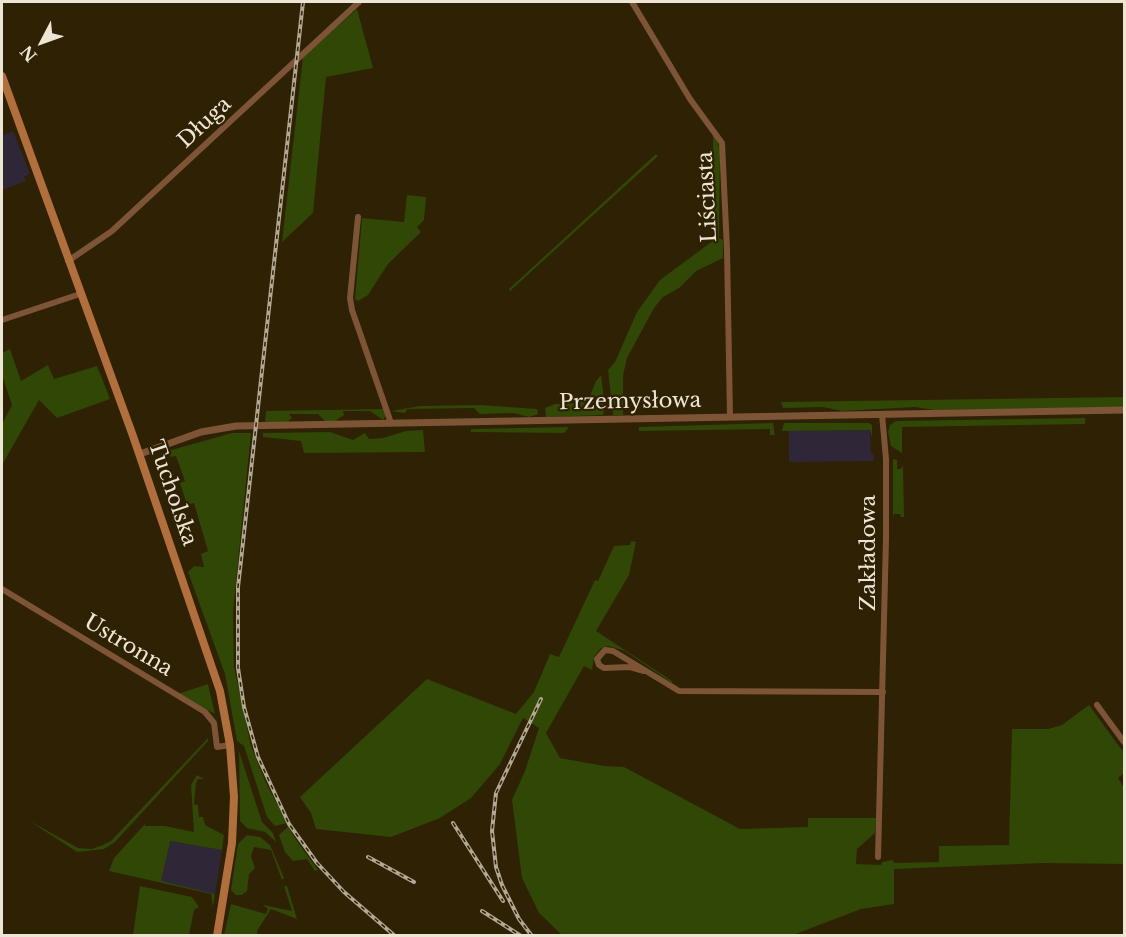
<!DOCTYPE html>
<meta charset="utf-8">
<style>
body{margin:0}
#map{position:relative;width:1126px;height:937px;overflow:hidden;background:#2e2104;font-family:"Libre Baskerville",serif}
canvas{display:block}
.frame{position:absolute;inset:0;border:3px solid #eee6d5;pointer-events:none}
.north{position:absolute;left:12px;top:12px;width:60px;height:60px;-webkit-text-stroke:4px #2e2104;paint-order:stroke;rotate:229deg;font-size:16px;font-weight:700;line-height:24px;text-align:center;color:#eee6d5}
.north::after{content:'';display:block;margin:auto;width:21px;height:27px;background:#eee6d5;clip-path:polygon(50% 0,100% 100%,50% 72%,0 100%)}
</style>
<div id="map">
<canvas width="1126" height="937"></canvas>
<div class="frame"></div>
<div class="north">N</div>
</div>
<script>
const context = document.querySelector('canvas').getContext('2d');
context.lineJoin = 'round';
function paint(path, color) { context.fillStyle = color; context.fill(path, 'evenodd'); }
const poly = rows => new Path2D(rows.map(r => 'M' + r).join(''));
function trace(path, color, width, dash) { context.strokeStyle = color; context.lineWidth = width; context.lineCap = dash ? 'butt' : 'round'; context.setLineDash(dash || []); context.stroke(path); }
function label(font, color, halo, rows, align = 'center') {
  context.font = font + ' "Libre Baskerville",serif'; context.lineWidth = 4.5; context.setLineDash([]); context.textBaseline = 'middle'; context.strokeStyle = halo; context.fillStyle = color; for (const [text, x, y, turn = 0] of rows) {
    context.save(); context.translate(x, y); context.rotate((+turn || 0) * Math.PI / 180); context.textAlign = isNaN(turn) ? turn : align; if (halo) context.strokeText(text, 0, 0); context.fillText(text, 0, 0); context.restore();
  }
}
paint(poly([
 [13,131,30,174,24,177,26,181,2,190,2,146,4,145,2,136],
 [870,430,871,454,874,455,874,461,789,462,789,431],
 [169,841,222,850,215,894,161,882]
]), '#2f2737');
paint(poly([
 [357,9,373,68,326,77,313,213,282,242,303,57],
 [700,117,716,136,720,151,719,238,723,240,723,258,696,271,679,288,663,297,654,308,627,358,623,376,623,415,613,415,608,370,615,362,637,312,660,280,714,240,713,134],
 [656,154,658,156,510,291,509,289],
 [407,195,426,197,424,220,417,227,421,232,388,264,368,295,358,301,355,299,362,218,404,222],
 [10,349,21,381,48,365,54,379,97,366,110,399,57,418,39,400,2,465,2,424,12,405,2,375,2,353],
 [601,375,605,407,603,415,546,417,545,408,555,404,575,403,590,396,596,381],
 [1124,397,1124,407,934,410,915,407,842,411,823,407,783,408,781,402],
 [481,405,537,409,538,414,529,417,513,413,480,414,474,408,407,409,405,413,391,411,420,406],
 [384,409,386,415,383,420,370,411,343,411,344,415,335,421,325,421,318,414,289,414,292,418,287,422,265,422,266,411],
 [1085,418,1085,424,902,427,902,453,891,446,888,432,890,425,896,421],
 [773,423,775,435,770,435,770,429,639,431,639,427],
 [784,423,869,423,872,425,872,437,870,430,782,431],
 [569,427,564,433,471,432,471,429],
 [423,430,425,452,304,453,301,441,263,437,263,433,330,432,353,440,365,433,369,439,383,438,406,431],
 [232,433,251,433,233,612,234,667,251,746,266,783,287,823,275,826,267,817,244,746,237,741,225,674,188,572,194,566,204,567,201,554,208,551,194,503,187,505,180,483,185,481,176,456,171,457,168,451],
 [893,459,897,460,897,469,901,469,903,465,904,517,901,517,900,514,894,514,893,518],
 [631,541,636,542,629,575,596,631,672,681,672,683,625,651,609,646,601,648,594,657,592,670,584,666,546,733,560,758,604,766,624,767,740,829,808,827,808,818,876,818,875,833,857,849,856,864,881,865,882,862,892,860,895,863,939,862,939,846,1009,845,1012,729,1048,729,1062,725,1089,705,1124,753,1124,773,1118,778,1124,788,1124,889,1123,864,1043,863,894,869,894,904,861,909,793,935,562,935,539,913,522,878,512,800,525,771,539,728,523,718,500,764,471,798,440,818,391,837,316,829,311,813,300,797,427,679,516,714,534,692,550,654,559,657,595,580,598,581,614,546,630,545],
 [208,684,215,714,178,694],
 [208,738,208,741,115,842,104,849,77,852,28,820,78,848,92,849,103,845,111,841],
 [239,751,262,822,273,833,276,842,265,832,247,828,240,821],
 [197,775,204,779,198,779,196,783,194,804,198,805,199,817,203,817,205,825,224,835,222,850,170,841,161,881,215,894,213,907,211,894,109,871,114,858,145,824,145,826,165,826,194,832,191,785],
 [288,827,299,844,318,870,315,871,307,859,293,861,285,852,279,835],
 [247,835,260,837,270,845,284,878,282,880,271,850,254,847,251,856,255,868,249,874,247,891,242,895,236,895,231,890,238,844],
 [140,886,192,897,199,907,194,910,189,935,133,935],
 [284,886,287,886,297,919,271,909,257,931,258,935,224,935,231,904,266,914,268,909,263,905,292,911]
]), '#304706');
trace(poly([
 [632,2,690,99,722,143,727,249,730,417],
 [358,217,350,298,352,310,391,423],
 [68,261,112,231,359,2],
 [2,320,80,294],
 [2,589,205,712,214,723,217,747,230,745],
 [644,671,630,667,604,668,599,665,597,659,605,650,613,651,679,691,883,692],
 [1097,705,1124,742],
 [878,857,886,539,886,459,882,414]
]), '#7e5437', 6);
trace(poly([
 [140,454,201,432,236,426,1124,410]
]), '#7e5437', 7);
trace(poly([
 [2,76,133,436,220,691,230,745,234,797,232,843,217,936]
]), '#b16f3e', 8);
const rail = poly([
 [303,2,238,587,238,668,244,707,258,757,289,824,317,863,344,892,395,936],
 [453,823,503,901],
 [368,857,414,882],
 [482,911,521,936],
 [532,936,519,919,502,885,496,867,492,831,496,793,541,699]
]);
trace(rail, '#b2a894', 4);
trace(rail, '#2e2104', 1.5, [4.5]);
label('21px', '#eee6d5', '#2e2104', [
 ["Długa",205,123,-43],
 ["Liściasta",708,197,-93],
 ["Przemysłowa",630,402,-1],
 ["Tucholska",172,493,71],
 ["Zakładowa",869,553,-90],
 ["Ustronna",128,646,31]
]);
</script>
